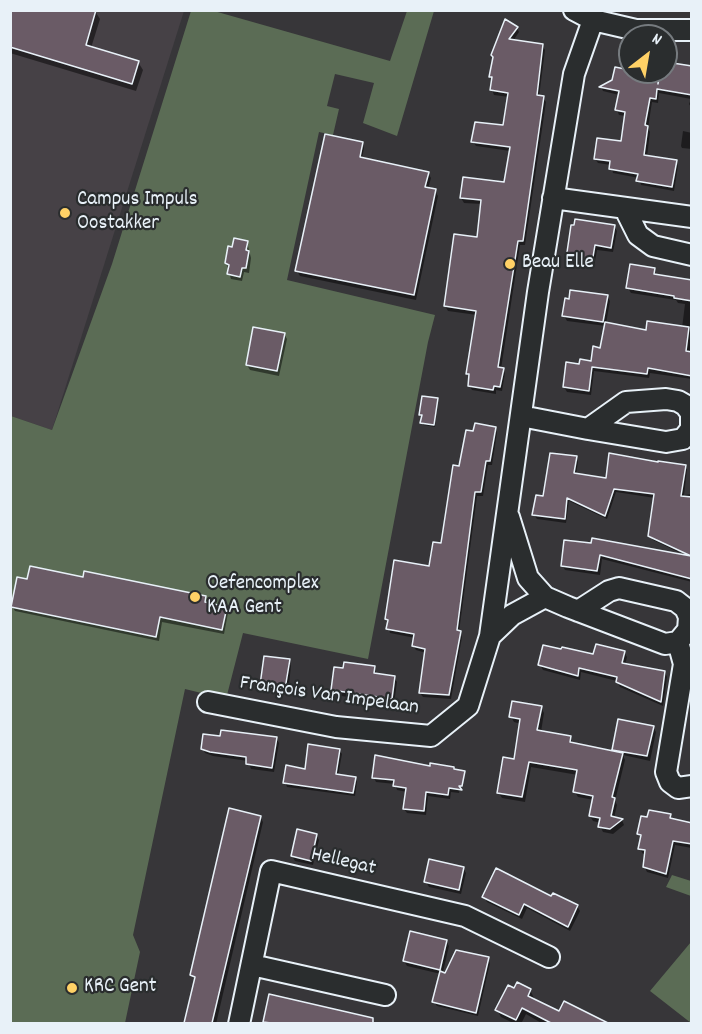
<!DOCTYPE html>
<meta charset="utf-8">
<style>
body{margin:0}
#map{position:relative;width:702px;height:1034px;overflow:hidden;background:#373639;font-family:Dekko,sans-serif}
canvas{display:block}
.frame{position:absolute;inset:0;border:12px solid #e8f1f8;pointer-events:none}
.north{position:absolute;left:618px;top:24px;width:60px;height:60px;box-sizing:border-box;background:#2a2d2e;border:2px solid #767b7f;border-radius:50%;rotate:31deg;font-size:16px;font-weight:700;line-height:24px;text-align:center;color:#e8f1f8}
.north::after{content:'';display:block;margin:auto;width:21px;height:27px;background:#ffd166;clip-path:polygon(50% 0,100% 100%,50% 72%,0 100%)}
</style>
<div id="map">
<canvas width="702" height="1034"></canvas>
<div class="frame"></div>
<div class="north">N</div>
</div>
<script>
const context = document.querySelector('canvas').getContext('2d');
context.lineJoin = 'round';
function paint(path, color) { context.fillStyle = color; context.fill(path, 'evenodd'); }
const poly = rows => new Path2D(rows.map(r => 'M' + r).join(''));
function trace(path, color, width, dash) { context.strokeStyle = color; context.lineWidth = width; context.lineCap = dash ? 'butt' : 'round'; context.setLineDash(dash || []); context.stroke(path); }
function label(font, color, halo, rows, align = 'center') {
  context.font = font + ' Dekko,sans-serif'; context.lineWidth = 4.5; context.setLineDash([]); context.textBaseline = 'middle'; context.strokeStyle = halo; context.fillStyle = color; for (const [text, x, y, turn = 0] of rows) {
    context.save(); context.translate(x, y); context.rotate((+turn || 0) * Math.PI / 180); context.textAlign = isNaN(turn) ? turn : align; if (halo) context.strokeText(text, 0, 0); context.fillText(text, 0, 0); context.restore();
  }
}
paint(poly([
 [11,11,184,11,52,430,11,416]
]), '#464146');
paint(poly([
 [191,11,214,11,390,61,407,11,434,11,397,136,363,123,374,83,335,74,327,106,339,109,333,135,319,132,287,280,435,315,428,342,368,659,243,633,226,699,185,689,133,935,140,952,125,1023,11,1023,11,416,52,430,112,264],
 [672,875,691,881,691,896,666,887],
 [691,942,691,1023,650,991]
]), '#5b6c55');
paint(poly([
 [10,10,95,11,100,19,91,48,138,62,143,70,136,91,10,53],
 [517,28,519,32,513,41,542,45,545,50,539,97,543,98,546,102,525,245,520,245,501,369,505,373,502,391,496,390,496,394,472,390,469,385,470,378,468,373,477,315,448,311,445,306,478,239,482,204,464,203,461,198,506,184,510,151,476,146,473,142,504,127,509,97,494,95,492,90,493,81,490,77,494,59],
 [666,63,692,67,692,109,689,104,691,99,659,93,658,103,652,102,648,128,650,132,647,157,676,162,678,166,674,191,641,185,639,178,613,173,611,165,598,163,595,159,622,143,626,116,619,115,617,110,619,95,603,91,601,87,630,71,630,83,632,74,633,78,657,82,659,85,661,72,666,72],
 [683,131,692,133,692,149,682,148,681,146],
 [362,143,364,148,362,159,428,173,431,178,428,189,435,191,438,196,416,300,300,276,297,271],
 [614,226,617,231,613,252,597,250,594,267,570,263,567,258],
 [247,242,251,258,249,273,244,272,242,281,231,279,226,263],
 [654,269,656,276,692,281,692,379,650,373,649,378,594,371,591,395,567,392,564,387,580,366,592,362,602,349,606,326,567,321,564,316,607,296,610,301,606,324,647,331,682,328,685,304,678,303,676,300,631,293,628,288],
 [284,334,287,339,279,376,250,370,247,365],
 [437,399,435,427,423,425,423,417,420,415],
 [495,428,497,433,492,465,488,465,483,496,477,496,459,632,462,637,451,699,423,697,420,693,426,653,416,650,413,646,415,638,390,633,386,619,430,567,442,545,460,468],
 [576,458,578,462,576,475,607,480,685,466,687,470,684,495,692,494,692,512,687,513,678,552,653,540,650,536,655,498,616,492,607,519,569,501,566,523,537,519,534,515,544,497],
 [566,541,684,555,687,544,692,545,692,582,602,559,600,575,565,570,562,565],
 [84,579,205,597,207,604,226,608,228,613,224,634,162,622,159,641,15,611,12,606,28,581],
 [624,652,627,657,625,665,665,672,667,677,663,706,620,687,617,681,581,672,580,680,543,670,540,665],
 [289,661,291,666,288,693,264,689,261,684],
 [374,668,377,675,394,677,397,682,394,704,335,695,332,690],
 [541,707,544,713,541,732,570,738,574,744,616,753,614,749,653,727,656,732,650,761,623,755,625,760,615,801,617,805,614,818,622,820,624,825,613,834,603,832,600,826,601,823,593,821,590,816,594,800,578,797,574,791,578,775,531,767,525,802,502,798,498,792,515,761,521,724,514,722,511,717],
 [276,738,279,743,274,772,251,769,248,761,213,756,205,753,203,748],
 [339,750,342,754,338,776,355,778,357,782,355,796,287,787,285,782],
 [464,772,465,774,463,774,459,793,451,792,450,799,428,796,426,815,407,813,404,809,407,792,397,790,395,784,376,782,374,778],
 [670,816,673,820,692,824,692,848,675,845,668,878,647,872,644,866,646,854,643,854,640,849,642,839,639,834],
 [260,817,263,822,216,1024,186,1024,196,980,192,975],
 [316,835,319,840,313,865,295,861,292,856],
 [463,868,466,873,461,894,429,887,426,882],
 [484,897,552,898,577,906,580,911,570,931,527,908,522,919,487,902],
 [446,941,449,946,443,972,438,963,435,964,440,973,446,975,488,959,490,963,478,1016,437,1006,434,1002,441,974,407,966,404,961],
 [514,990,530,990,534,998,533,1000,559,1013,564,1003,604,1024,543,1024,526,1014,521,1024,515,1024,501,1017,497,1010],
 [368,1018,371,1023,265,1024,264,1021]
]), '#0007');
const building = poly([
 [10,10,96,10,86,45,139,61,132,84,10,47,10,10],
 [505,19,518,27,509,39,543,44,537,95,544,96,523,241,518,241,498,367,504,368,500,387,494,386,493,390,468,386,469,374,466,374,476,311,444,306,454,234,477,237,481,200,460,198,463,177,504,182,510,147,471,142,475,122,503,125,508,93,490,90,492,77,489,77,493,57,491,55,505,19],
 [666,62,692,66,692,95,657,89,656,99,650,98,645,125,648,126,644,155,677,160,672,187,636,181,638,174,609,169,610,161,594,159,597,138,621,141,625,112,615,110,619,91,599,87,612,80,615,67,630,70,630,76,658,81,658,84,660,72,666,72,666,62],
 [325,134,363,142,360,157,429,172,425,187,436,189,414,295,295,271,325,134],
 [575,219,615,225,611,248,595,245,592,263,566,259,571,225,574,225,575,219],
 [234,238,248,241,246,250,249,251,246,268,242,268,240,277,227,274,229,265,225,263,228,246,232,247,234,238],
 [630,264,655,268,654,274,692,280,692,301,674,298,674,296,626,288,630,264],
 [570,290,608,295,603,322,562,316,565,298,569,299,570,290],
 [647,321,689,327,686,351,692,352,692,376,648,368,647,374,592,367,589,391,563,387,566,362,579,364,580,359,591,361,593,346,600,348,605,322,646,330,647,321],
 [253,327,285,333,277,371,246,365,253,327],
 [422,396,438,398,434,425,420,423,422,415,419,415,422,396],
 [475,423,496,427,490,461,486,461,481,492,475,492,457,630,461,631,449,695,419,693,425,649,412,646,414,634,386,629,388,620,385,619,394,560,429,566,433,542,441,543,453,465,459,466,466,430,473,431,475,423],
 [550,453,577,456,574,473,606,478,609,453,658,462,658,461,686,465,681,496,692,497,692,579,600,555,597,571,561,566,564,540,591,543,592,538,691,556,648,536,654,494,614,489,605,516,567,498,565,519,532,515,536,495,543,496,550,453],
 [30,566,83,577,84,571,206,596,205,602,227,607,222,630,160,617,156,637,11,607,17,577,27,579,30,566],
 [596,644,625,651,622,663,665,671,661,702,616,682,617,677,579,668,578,676,538,665,543,645,561,649,562,647,593,654,596,644],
 [264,656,290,659,285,689,260,685,264,656],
 [344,662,375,666,374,673,395,676,392,699,331,690,334,667,343,668,344,662],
 [512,701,542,706,537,730,571,736,570,742,623,753,612,797,615,798,611,816,623,819,610,829,598,827,600,818,589,816,593,796,573,792,577,770,529,762,522,797,497,793,503,757,514,759,520,719,509,717,512,701],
 [618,719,654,726,647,756,612,750,618,719],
 [221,730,277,737,272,768,246,764,246,757,210,752,201,749,203,734,220,736,221,730],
 [308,744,340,749,336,774,356,777,353,793,283,783,286,765,305,769,308,744],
 [375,755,430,766,430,763,454,767,454,769,465,771,462,786,459,786,462,790,449,788,448,795,426,792,424,811,403,809,406,788,393,786,394,780,372,778,375,755],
 [229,808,261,816,212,1023,184,1023,195,977,190,975,229,808],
 [649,810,671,814,670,818,692,823,692,844,673,841,666,874,643,867,645,850,638,849,641,835,637,834,641,816,647,817,649,810],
 [297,829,317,834,311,861,291,856,297,829],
 [429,859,464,867,459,890,424,882,429,859],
 [496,868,551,896,553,893,578,905,568,927,524,904,519,915,482,897,496,868],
 [410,931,447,940,440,970,403,961,410,931],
 [456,950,489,957,476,1013,432,1002,440,971,445,973,456,950],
 [517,982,531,989,528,996,559,1011,564,1001,608,1023,551,1023,522,1008,516,1020,495,1010,508,985,514,988,517,982],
 [269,994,373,1018,373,1023,271,1023,263,1022,269,994]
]);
paint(building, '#6a5b66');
trace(building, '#e8f1f8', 1.5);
const minor = poly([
 [574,10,593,20,636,30,692,30],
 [553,198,692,217],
 [625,209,638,235,653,246,692,255],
 [521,416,588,429,666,442,683,439,691,429,691,413,685,405,678,401,666,399,626,402,588,429],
 [509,517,528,578,545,597,568,607,665,644,678,642,688,630,689,617,685,608,676,601,619,588,609,591,578,611],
 [490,636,512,615,545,597],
 [678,642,684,664,666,772,670,782,678,788,692,786],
 [208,702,336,727,431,736,468,706,490,636,538,292,574,74,593,20],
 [252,965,385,995],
 [239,1024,271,871,465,916,549,957]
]);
trace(minor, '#e8f1f8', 24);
trace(minor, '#2a2d2e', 20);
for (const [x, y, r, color] of [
 [65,213,6,"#ffd166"],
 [510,264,6,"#ffd166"],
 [195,597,6,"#ffd166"],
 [72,988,6,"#ffd166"]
]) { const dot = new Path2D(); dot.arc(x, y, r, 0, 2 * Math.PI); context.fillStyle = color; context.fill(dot); trace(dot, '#2a2d2e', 2); }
label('21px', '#e8f1f8', '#2a2d2e', [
 ["Campus Impuls",77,201],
 ["Oostakker",77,225],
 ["Beau Elle",522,264],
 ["Oefencomplex",207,585],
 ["KAA Gent",207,609],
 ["KRC Gent",84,988]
], 'left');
label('21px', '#e8f1f8', '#2a2d2e', [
 ["François Van Impelaan",329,697,8],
 ["Hellegat",343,863,13]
]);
</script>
